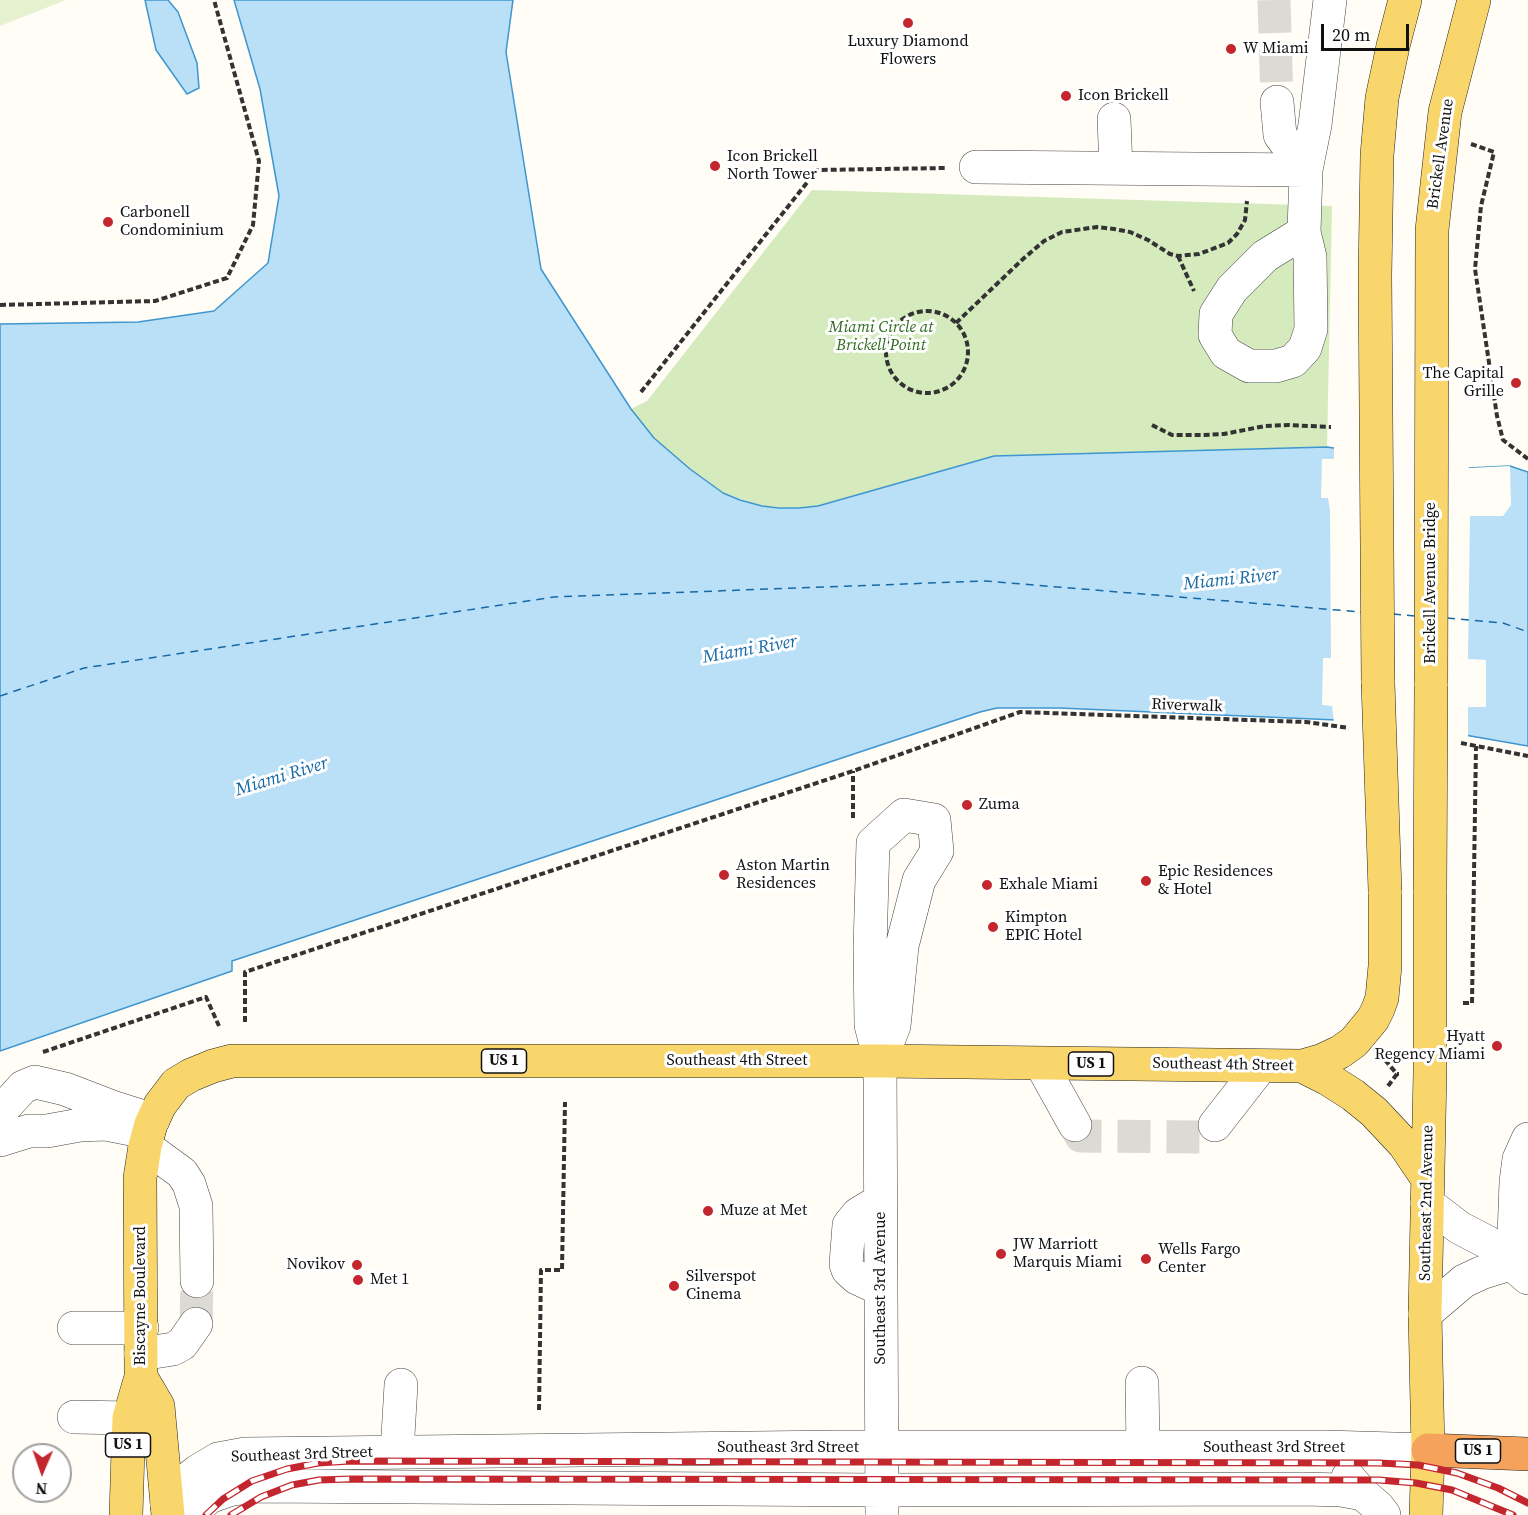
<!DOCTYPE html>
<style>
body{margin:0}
#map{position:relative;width:1528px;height:1515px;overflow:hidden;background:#fffdf5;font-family:"Source Serif 4",serif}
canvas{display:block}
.north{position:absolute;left:12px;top:1443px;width:60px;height:60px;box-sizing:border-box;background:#fff;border:2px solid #a0a0a0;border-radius:50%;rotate:182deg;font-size:16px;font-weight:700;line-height:24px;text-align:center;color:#111}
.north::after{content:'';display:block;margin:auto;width:21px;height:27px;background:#c4262e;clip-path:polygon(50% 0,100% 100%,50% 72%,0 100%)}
.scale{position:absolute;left:1321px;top:24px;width:88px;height:27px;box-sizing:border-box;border:3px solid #111;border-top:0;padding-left:8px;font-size:18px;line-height:21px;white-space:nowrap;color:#111;-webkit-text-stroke:4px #fff;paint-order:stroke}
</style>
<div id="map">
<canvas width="1528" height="1515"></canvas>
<div class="north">N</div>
<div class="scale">20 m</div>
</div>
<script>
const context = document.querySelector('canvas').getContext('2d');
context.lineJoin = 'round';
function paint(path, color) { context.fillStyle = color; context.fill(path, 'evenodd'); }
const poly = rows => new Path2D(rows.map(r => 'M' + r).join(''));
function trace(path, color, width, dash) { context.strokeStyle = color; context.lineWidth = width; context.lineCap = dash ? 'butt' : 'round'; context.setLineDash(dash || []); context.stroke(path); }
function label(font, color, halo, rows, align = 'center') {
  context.font = font + ' "Source Serif 4",serif'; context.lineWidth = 6; context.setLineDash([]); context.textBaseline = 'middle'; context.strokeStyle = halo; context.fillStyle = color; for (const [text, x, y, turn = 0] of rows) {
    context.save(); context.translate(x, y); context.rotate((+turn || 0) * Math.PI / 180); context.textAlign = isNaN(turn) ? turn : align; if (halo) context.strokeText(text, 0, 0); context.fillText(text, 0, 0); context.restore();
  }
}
paint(poly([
 [812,190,1332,206,1327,447,994,456,818,506,799,508,762,506,723,493,690,469,654,438,631,409,647,401]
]), '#d5ebbd');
paint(poly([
 [0,0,66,0,0,26]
]), '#e6f2cf');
const water = poly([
 [145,0,168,0,178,12,197,63,199,88,187,94,156,50,145,0],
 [234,0,513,0,506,52,541,269,631,409,654,438,690,469,723,493,740,500,762,506,779,508,799,508,818,506,994,456,1327,447,1468,468,1510,466,1528,472,1528,746,1459,734,1336,720,1059,708,997,708,980,712,232,961,232,971,0,1051,0,324,138,322,214,311,268,263,279,196,260,89,234,0]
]);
paint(water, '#b9e0f7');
trace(water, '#3f96cf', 1.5);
paint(poly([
 [1334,445,1468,465,1469,468,1510,466,1511,505,1503,516,1470,516,1468,659,1486,660,1486,707,1468,707,1468,738,1334,723,1332,706,1322,705,1323,658,1331,658,1330,511,1328,498,1321,498,1322,459,1334,459]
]), '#fffdf5');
trace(poly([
 [1393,614,1415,616],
 [1447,618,1503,623,1528,632],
 [0,696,84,668,554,597,985,581,1361,612]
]), '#1768a6', 1.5, [8, 6]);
trace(poly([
 [1274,0,1277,102],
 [1075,1125,1081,1136,1205,1137,1215,1125],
 [196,1324,197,1281]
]), '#dbdad3', 33, [33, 16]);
const minor = poly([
 [1277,102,1280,135,1306,170],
 [1114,119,1116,168],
 [976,167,1306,170],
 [1304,232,1265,256,1232,289,1216,314,1215,335,1226,353,1249,366,1276,366,1293,361,1305,348,1311,329,1310,257,1304,232,1306,170,1315,125,1330,0],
 [880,1061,894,1026,902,946,919,880,937,851,934,820,904,815,873,843,870,948,871,1025,880,1061,882,1515],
 [1041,1064,1075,1125],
 [0,1112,23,1087,35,1082,65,1089,112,1107,153,1120],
 [1215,1125,1261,1066],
 [0,1140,29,1131,47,1131,80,1125,106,1124,136,1130],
 [145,1146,182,1173,189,1184,196,1206,197,1281],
 [881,1200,858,1214,849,1225,846,1264,848,1270,857,1278,881,1289],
 [1427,1203,1460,1228,1487,1242,1528,1278],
 [1513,1263,1516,1182,1519,1159,1528,1139],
 [1425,1314,1464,1281,1481,1273,1513,1263],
 [74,1328,142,1328],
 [141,1354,173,1349,182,1344,196,1324],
 [1142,1383,1143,1448],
 [74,1417,129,1418],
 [397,1452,401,1385],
 [1348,1477,1363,1494,1378,1507,1384,1515],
 [167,1505,189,1478,198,1471,218,1459,245,1454,839,1447,1325,1447,1428,1450],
 [190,1515,209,1497,232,1489,257,1486,882,1490,1304,1489,1341,1490,1363,1494]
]);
const major = poly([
 [1378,683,1375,275,1377,155,1382,98,1393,46,1405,0],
 [1431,686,1432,230,1445,112,1474,0],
 [1302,1066,1328,1079,1353,1095,1374,1112,1404,1144,1427,1178],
 [141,1377,158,1406,168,1515],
 [126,1515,129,1418,141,1377,140,1178,145,1146,151,1124,160,1105,176,1084,191,1075,213,1066,232,1061,880,1061,1302,1066,1323,1060,1340,1052,1354,1042,1373,1019,1378,1009,1382,998,1385,966,1385,891],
 [1426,1515,1428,1450,1425,1314,1430,1072,1430,891]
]);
const highway = poly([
 [1428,1450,1528,1454]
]);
trace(minor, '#444', 34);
trace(major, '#222', 34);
trace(highway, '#222', 34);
trace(poly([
 [1471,144,1494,152,1481,206,1475,269,1497,416,1503,440,1528,459],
 [1178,256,1194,291],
 [0,305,155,301,227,278,253,225,259,161,214,0],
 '886 352a41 41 0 1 1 82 0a41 41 0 1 1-82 0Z',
 [956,323,1023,259,1044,241,1062,232,1097,227,1114,229,1130,232,1148,240,1170,254,1178,256,1199,254,1228,243,1237,234,1245,220,1247,201],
 [641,392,817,170,945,168],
 [1152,425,1172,435,1204,435,1224,434,1265,426,1288,425,1331,427],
 [1461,743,1528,756],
 [853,818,853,771],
 [1463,1003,1472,1003,1476,746],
 [245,1022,245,972,853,771,1020,712,1306,722,1349,728],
 [43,1052,206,997,219,1026],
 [1385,1060,1397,1074,1399,1074],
 [1388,1086,1397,1074],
 [539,1410,541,1270,562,1270,565,1102]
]), '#333', 4, [6, 3]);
trace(minor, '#fff', 33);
trace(major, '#f9d66b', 33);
trace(highway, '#f5a25d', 33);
const rail = poly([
 [206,1515,223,1499,252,1481,287,1469,318,1463,350,1461,1379,1463,1418,1465,1457,1473,1498,1488,1528,1503],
 [231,1515,261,1497,292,1485,319,1480,351,1479,1379,1480,1416,1483,1452,1490,1513,1515]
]);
trace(rail, '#c4262e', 7);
trace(rail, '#fff', 4.5, [14]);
const majorBridge = poly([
 [1378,683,1385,891],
 [1430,891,1431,686]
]);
trace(majorBridge, '#222', 34, []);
trace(majorBridge, '#f9d66b', 33);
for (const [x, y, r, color] of [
 [908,23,6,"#c4262e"],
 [1231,49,6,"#c4262e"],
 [1066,96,6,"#c4262e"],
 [715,166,6,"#c4262e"],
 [108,222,6,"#c4262e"],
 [1516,383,6,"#c4262e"],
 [967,805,6,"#c4262e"],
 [724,875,6,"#c4262e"],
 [1146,881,6,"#c4262e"],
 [987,885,6,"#c4262e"],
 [993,927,6,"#c4262e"],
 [1497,1046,6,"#c4262e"],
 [708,1211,6,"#c4262e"],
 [1001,1254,6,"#c4262e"],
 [1146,1259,6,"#c4262e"],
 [357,1265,6,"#c4262e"],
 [358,1280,6,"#c4262e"],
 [674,1286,6,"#c4262e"]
]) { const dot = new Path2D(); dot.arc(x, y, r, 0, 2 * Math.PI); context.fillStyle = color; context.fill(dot); trace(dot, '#fff', 2); }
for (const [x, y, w] of [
 [504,1061,45],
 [1091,1064,45],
 [128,1445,45],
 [1478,1451,45]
]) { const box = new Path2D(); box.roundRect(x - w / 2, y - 12, w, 24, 4.5); context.fillStyle = '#fff'; context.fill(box); trace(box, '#111', 1.5); }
label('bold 15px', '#111', null, [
 ["US 1",504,1061],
 ["US 1",1091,1064],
 ["US 1",128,1445],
 ["US 1",1478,1451]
]);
label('16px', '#111', '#fff', [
 ["Luxury Diamond",908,42,"center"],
 ["Flowers",908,60,"center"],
 ["W Miami",1243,49],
 ["Icon Brickell",1078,96],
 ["Icon Brickell",727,157],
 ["North Tower",727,175],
 ["Carbonell",120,213],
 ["Condominium",120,231],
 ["The Capital",1504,374,"right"],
 ["Grille",1504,392,"right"],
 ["Zuma",979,805],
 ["Aston Martin",736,866],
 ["Residences",736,884],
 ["Epic Residences",1158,872],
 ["& Hotel",1158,890],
 ["Exhale Miami",999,885],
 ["Kimpton",1005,918],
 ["EPIC Hotel",1005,936],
 ["Hyatt",1485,1037,"right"],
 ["Regency Miami",1485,1055,"right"],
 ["Muze at Met",720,1211],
 ["JW Marriott",1013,1245],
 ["Marquis Miami",1013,1263],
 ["Wells Fargo",1158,1250],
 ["Center",1158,1268],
 ["Novikov",345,1265,"right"],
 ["Silverspot",686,1277],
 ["Cinema",686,1295],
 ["Met 1",370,1280]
], 'left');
label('16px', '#111', '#fff', [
 ["Brickell Avenue",1441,154,-82],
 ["Brickell Avenue Bridge",1431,583,-90],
 ["Riverwalk",1187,706,2],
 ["Southeast 4th Street",737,1061],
 ["Southeast 4th Street",1223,1065,1],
 ["Southeast 2nd Avenue",1427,1203,-89],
 ["Southeast 3rd Avenue",881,1288,-90],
 ["Biscayne Boulevard",141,1296,-90],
 ["Southeast 3rd Street",788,1448],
 ["Southeast 3rd Street",1274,1448],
 ["Southeast 3rd Street",302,1455,-2]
]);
label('italic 16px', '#2f6b1f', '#fff', [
 ["Miami Circle at",881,328],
 ["Brickell Point",881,346]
]);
label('italic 18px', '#1768a6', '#fff', [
 ["Miami River",1231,580,-6],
 ["Miami River",750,650,-10],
 ["Miami River",282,777,-17]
]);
</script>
